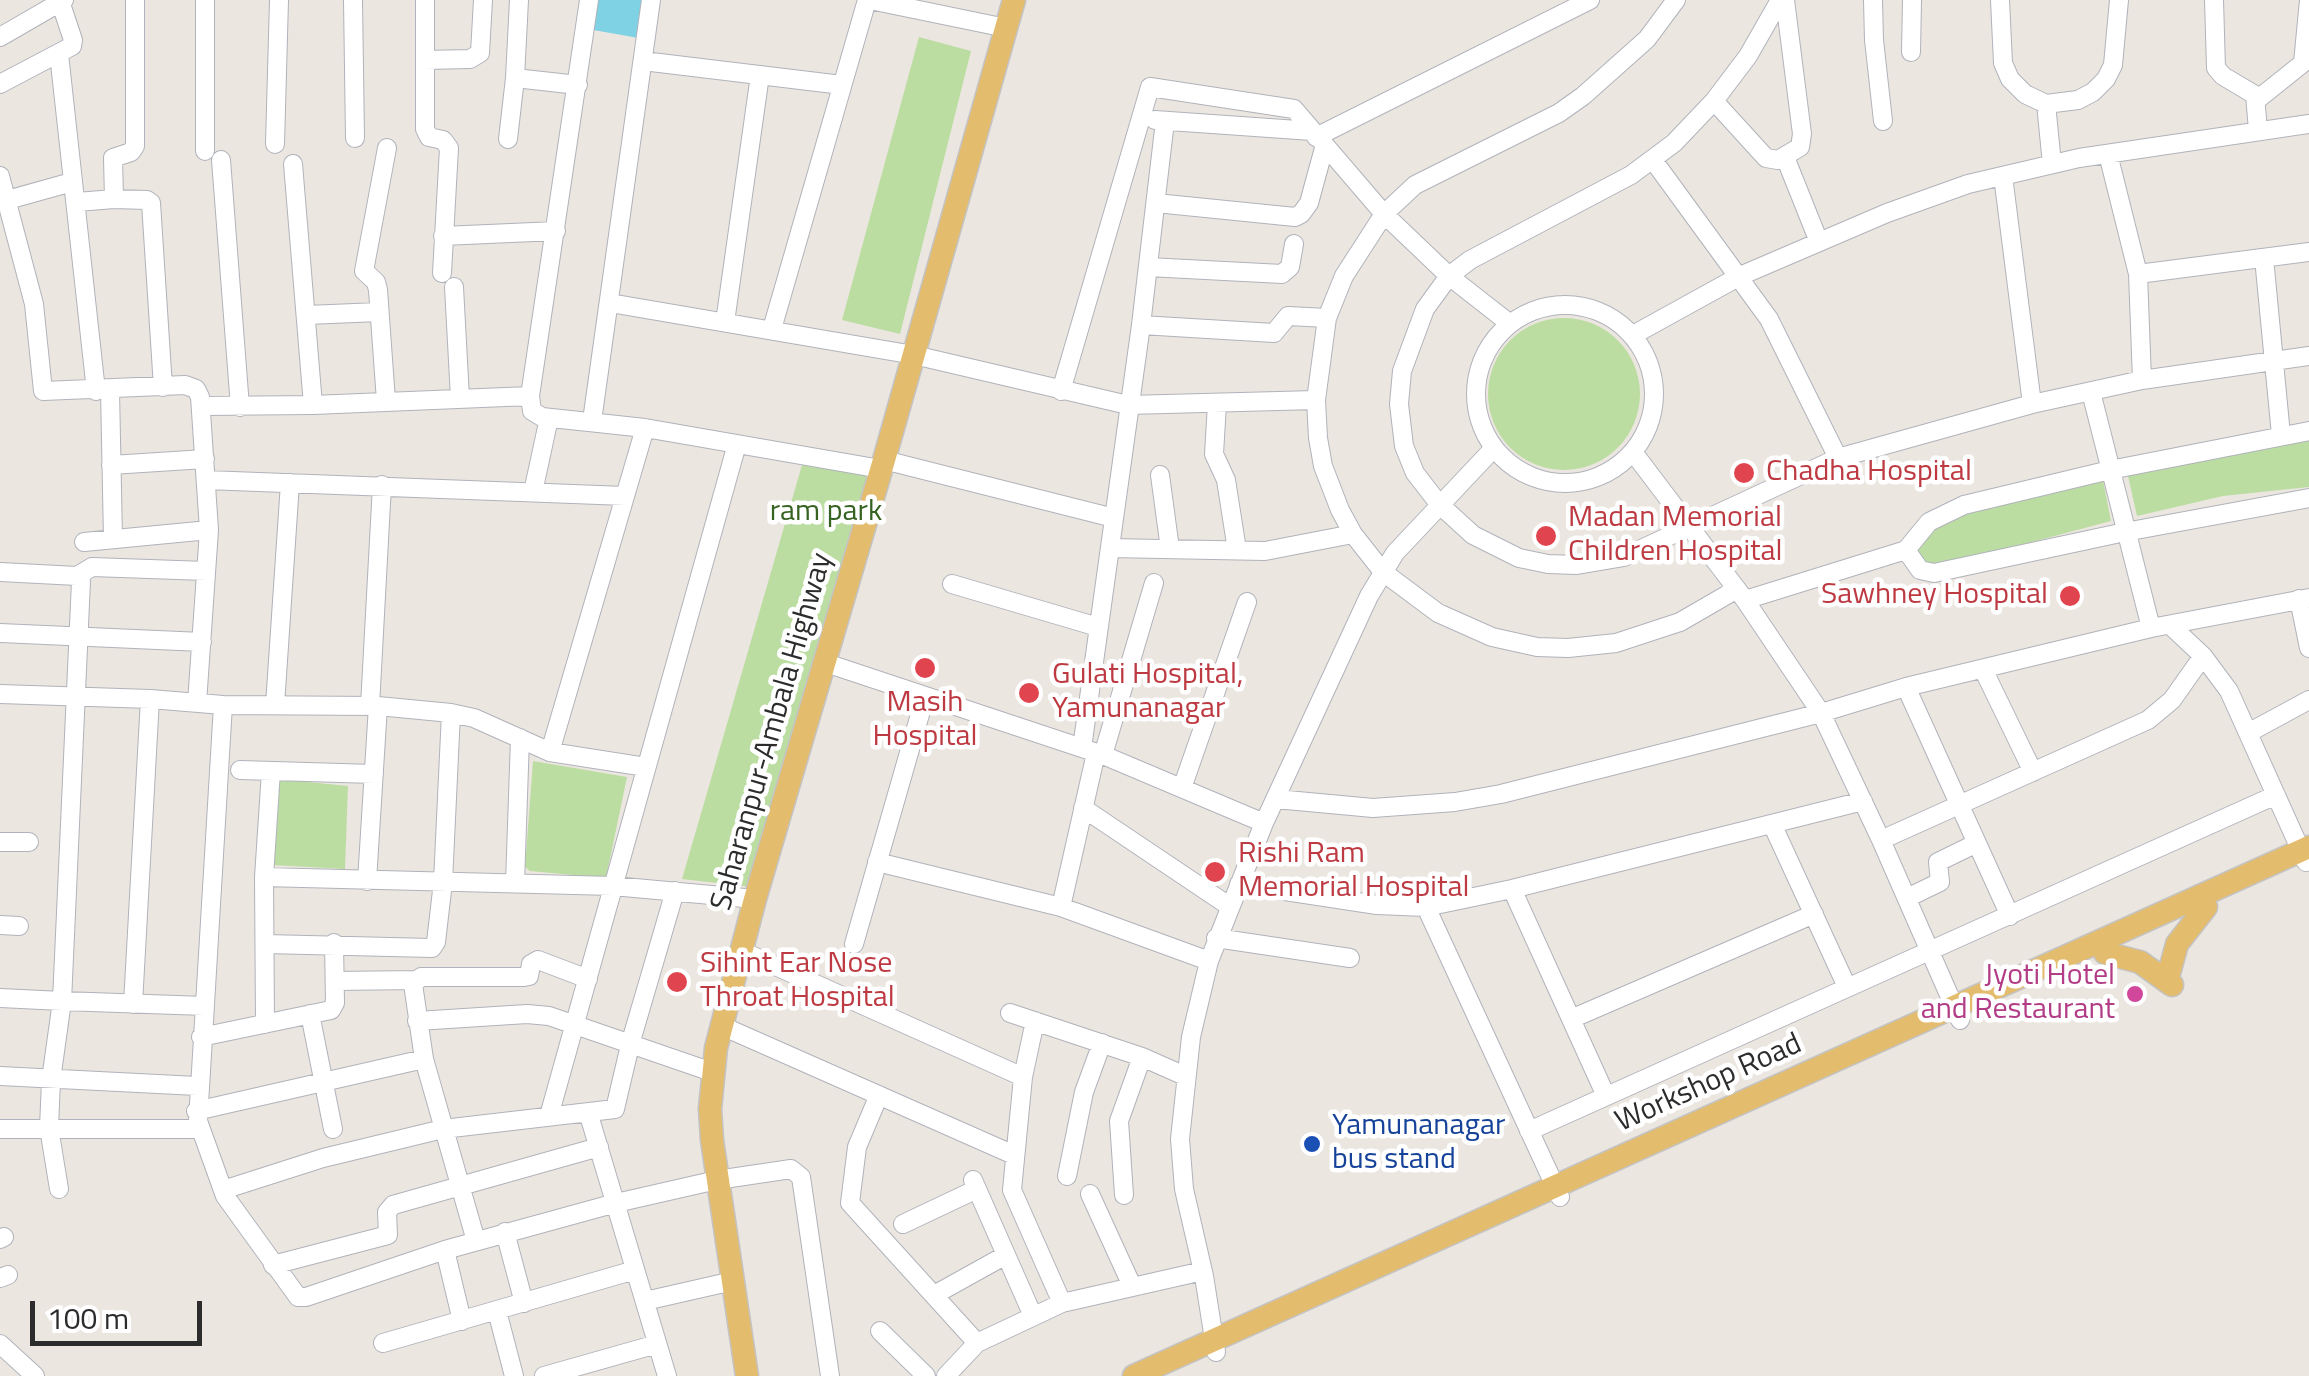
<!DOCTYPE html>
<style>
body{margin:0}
#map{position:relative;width:2309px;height:1376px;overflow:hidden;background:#ece6e0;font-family:"Titillium Web",sans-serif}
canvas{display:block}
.scale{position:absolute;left:30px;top:1301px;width:172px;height:45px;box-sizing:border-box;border:5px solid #2c2c2c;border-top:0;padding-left:12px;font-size:30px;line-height:35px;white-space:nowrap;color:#2c2c2c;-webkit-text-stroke:8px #fff;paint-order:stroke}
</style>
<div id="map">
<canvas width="2309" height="1376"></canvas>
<div class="scale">100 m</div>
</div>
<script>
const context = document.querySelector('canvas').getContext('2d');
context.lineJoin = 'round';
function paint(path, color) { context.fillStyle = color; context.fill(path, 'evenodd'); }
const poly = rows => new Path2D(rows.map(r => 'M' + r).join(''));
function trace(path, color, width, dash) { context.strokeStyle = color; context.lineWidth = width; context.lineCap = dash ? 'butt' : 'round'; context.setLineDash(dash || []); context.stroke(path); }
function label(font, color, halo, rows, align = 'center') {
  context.font = font + ' "Titillium Web",sans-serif'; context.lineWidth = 9; context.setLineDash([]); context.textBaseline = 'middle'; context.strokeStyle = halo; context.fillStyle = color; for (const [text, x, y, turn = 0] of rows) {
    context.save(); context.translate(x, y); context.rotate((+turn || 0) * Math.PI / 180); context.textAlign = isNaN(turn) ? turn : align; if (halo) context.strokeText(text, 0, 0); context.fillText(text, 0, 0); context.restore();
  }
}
paint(poly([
 [919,37,971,51,900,334,842,320],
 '1488 394a76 76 0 1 1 152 0a76 76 0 1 1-152 0Z',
 [2309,436,2309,487,2223,496,2137,516,2126,467],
 [802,465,874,476,752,887,682,879],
 [2102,475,2111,521,1938,567,1922,563,1910,549,1920,535,1960,512],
 [533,761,627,777,606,878,530,871,525,867],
 [277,779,348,786,345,869,272,865]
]), '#bcdda2');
paint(poly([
 [593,0,649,0,644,39,588,29]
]), '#7ed2e3');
const minor = poly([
 [353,0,355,138],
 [425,0,425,129,429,137,443,140,449,148,442,273],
 [519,0,515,78,578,85],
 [589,0,530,396,532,411,542,417,645,428,881,469],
 [870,0,1006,28],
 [1676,0,1647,39,1583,96,1559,113,1415,185,1384,214,1344,276,1327,318,1316,400,1318,438,1323,466,1340,510,1353,534,1383,572,1438,613,1492,637,1537,647,1568,648,1616,643,1680,622,1737,589],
 [1780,0,1748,56,1714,101,1674,143,1631,175,1470,260,1449,276,1425,309,1402,371,1399,404,1404,446,1415,473,1439,504,1473,535,1519,558,1548,564,1577,565,1624,557,1838,458,2032,404,2142,380,2309,356],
 [1873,0,1874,40,1883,121],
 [2000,0,2003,63,2010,79,2025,94,2046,104,2078,100,2093,92,2106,79,2113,65,2119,0],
 [2214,0,2216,68,2223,76,2255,95,2258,130],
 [0,37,64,0],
 [1911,52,1912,0],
 [59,54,96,391],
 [425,60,470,59,480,53,483,0],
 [643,61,842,85],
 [0,84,72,46,73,40,61,4],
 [2258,99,2303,63,2309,0],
 [1714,101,1766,158,1778,160,1800,147,1802,134,1785,0],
 [2046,104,2052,164],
 [1155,120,1312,131],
 [1316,137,1590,0],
 [508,139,515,78],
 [275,144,279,0],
 [205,151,205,0],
 [2108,154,2138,274,2142,380],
 [1785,157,1819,242],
 [221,160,240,407],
 [1653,160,1769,319,1838,458],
 [293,164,313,405],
 [0,176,34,304,43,391,185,385,196,389,200,397,209,530,197,703],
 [2003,176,2032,404],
 [114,199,113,158,131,152,135,146,135,0],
 [0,202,72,182],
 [77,202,114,199,147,200,151,203,163,387],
 [1156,203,1295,217,1301,214,1309,203,1324,148],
 [443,236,556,231],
 [2264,258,2281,435],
 [1148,267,1282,274,1290,267,1294,244],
 [2138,274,2309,252],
 [454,287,460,398],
 [610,303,914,355,1128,405,1316,400],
 '1476 394a89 89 0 1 1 178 0a89 89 0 1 1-178 0Z',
 [307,315,379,312],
 [725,322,760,75],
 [1141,325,1274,333,1288,316,1327,318],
 [772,329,867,0],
 [1633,335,1740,276,1887,213,1968,184,2079,158,2309,124],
 [110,390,113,539],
 [1061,391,1150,87,1294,109,1384,214,1449,276,1509,323],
 [2091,392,2151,628],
 [386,401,378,290,376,282,364,271,387,148],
 [1217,404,1214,454,1226,480,1237,550],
 [202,406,313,405,530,396],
 [592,421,651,0],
 [1633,452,1745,600,1821,713,1881,840,1960,1020],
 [884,460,1114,518],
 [111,465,205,459],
 [1160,475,1170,549],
 [206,480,625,496],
 [533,492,549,418],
 [84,542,209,530],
 [1110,548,1265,551,1353,534],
 [1906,550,1920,570,1934,573,2125,532,2309,498],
 [0,572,77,576,92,567,206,571],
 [77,576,81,581,62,1001,205,1006],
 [952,584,1098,627],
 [2299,599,2309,648],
 [1745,600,1906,550,1929,522,1964,505,2110,470,2309,431],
 [2170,625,2203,656,2229,691,2306,862],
 [0,633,202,642],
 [823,662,1103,755,1264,823],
 [1983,669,2033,772],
 [1906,687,2010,916],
 [0,694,150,699,223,705,378,706,451,713,474,718,550,752,646,767],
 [223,705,198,1121,225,1196,298,1297,306,1297,445,1250,616,1203,717,1180,791,1169,801,1177,830,1376],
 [275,705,290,483],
 [370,706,382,485],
 [2248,733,2309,700],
 [1082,748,1141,325,1165,121],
 [550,752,645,428],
 [1103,755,1154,583],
 [240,770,374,774],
 [1182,788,1247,602],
 [1276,799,1373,808,1455,802,1501,794,1821,713,1906,687,2151,628,2309,598],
 [1083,808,1229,906],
 [1772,824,1847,987],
 [1881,840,2148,720,2172,700,2203,656],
 [0,842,29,842],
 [877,862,1061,907,1209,961],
 [264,877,613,886,755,899],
 [367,881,378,706],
 [515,883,520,738],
 [1239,884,1377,905,1426,907,1512,889,1863,801],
 [1512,889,1606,1096],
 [1907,898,1940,882,1938,862,1977,843],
 [1061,907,1096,753],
 [1426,907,1560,1197],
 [0,925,19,926],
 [1216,938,1350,958],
 [265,944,432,948,436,942,443,882,451,713],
 [854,944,925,697],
 [742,951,1023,1077,1012,1190,1062,1303],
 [335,981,416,980],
 [0,998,62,1001,51,1080,49,1128,59,1189],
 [133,1004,150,699],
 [1010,1013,1142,1057,1185,1076],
 [310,1014,333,1129],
 [1571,1019,1814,914],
 [417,1021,527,1014,549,1016,712,1072],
 [265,1024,264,877,271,771],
 [722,1026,1014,1155],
 [201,1037,331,1010,335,1003,334,943],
 [0,1076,197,1086],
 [1023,1077,1035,1021],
 [879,1095,857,1147,850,1203,977,1343],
 [196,1111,424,1059],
 [588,1112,667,1376],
 [549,1116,737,444],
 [0,1129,199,1129],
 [1529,1131,2276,795],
 [1067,1176,1084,1092,1102,1043],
 [973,1180,1033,1316],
 [223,1190,323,1158,443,1129,615,1109,631,1041,675,891],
 [1090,1194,1132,1286],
 [1124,1195,1119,1121,1142,1057],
 [903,1224,977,1189],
 [505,1232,524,1303],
 [0,1239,4,1237],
 [476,1241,424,1059,413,984,421,977,524,977,529,976,531,964,538,960,588,979],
 [445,1250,462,1321],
 [273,1265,388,1235,387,1212,393,1205,599,1147],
 [0,1278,8,1275],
 [934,1295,1006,1255],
 [645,1301,733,1281],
 [497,1311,514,1376],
 [880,1331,926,1376],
 [383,1343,635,1270],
 [0,1344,35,1376],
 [1216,1352,1204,1276,1184,1189,1180,1139,1191,1037,1209,961,1264,823,1369,596,1395,553,1493,449],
 [544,1376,657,1344],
 [946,1376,977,1343,1062,1303,1203,1271]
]);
const major = poly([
 [2105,953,2140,962,2172,985],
 [2168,977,2177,944,2206,907],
 [747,1376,712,1140,710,1109,716,1048,755,899,884,460,1014,0],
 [1134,1376,2309,847]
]);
trace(minor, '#b0b3bb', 20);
trace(major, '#c4c4c4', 25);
trace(minor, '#fff', 18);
trace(major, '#e3bc6e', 22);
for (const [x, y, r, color] of [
 [1744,473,12,"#e0444e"],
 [1546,536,12,"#e0444e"],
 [2070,596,12,"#e0444e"],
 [925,668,12,"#e0444e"],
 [1029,693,12,"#e0444e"],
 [1215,872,12,"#e0444e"],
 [677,982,12,"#e0444e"],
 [2135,994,10,"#d1479c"],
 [1312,1144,10,"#1a4fb4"]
]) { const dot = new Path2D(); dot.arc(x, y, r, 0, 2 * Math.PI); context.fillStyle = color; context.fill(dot); trace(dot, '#fff', 4); }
label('30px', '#be3a42', '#fff', [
 ["Chadha Hospital",1766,473],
 ["Madan Memorial",1568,519],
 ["Children Hospital",1568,553],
 ["Sawhney Hospital",2048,596,"right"],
 ["Gulati Hospital,",1052,676],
 ["Yamunanagar",1052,710],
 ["Masih",925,704,"center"],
 ["Hospital",925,738,"center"],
 ["Rishi Ram",1238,855],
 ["Memorial Hospital",1238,889],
 ["Sihint Ear Nose",700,965],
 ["Throat Hospital",700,999]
], 'left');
label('30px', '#366322', '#fff', [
 ["ram park",826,513]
]);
label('30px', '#2c2c2c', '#fff', [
 ["Saharanpur-Ambala Highway",773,732,-74],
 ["Workshop Road",1709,1084,-24]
]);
label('30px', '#b23c85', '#fff', [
 ["Jyoti Hotel",2115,977],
 ["and Restaurant",2115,1011]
], 'right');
label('30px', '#164399', '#fff', [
 ["Yamunanagar",1332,1127],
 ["bus stand",1332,1161]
], 'left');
</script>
